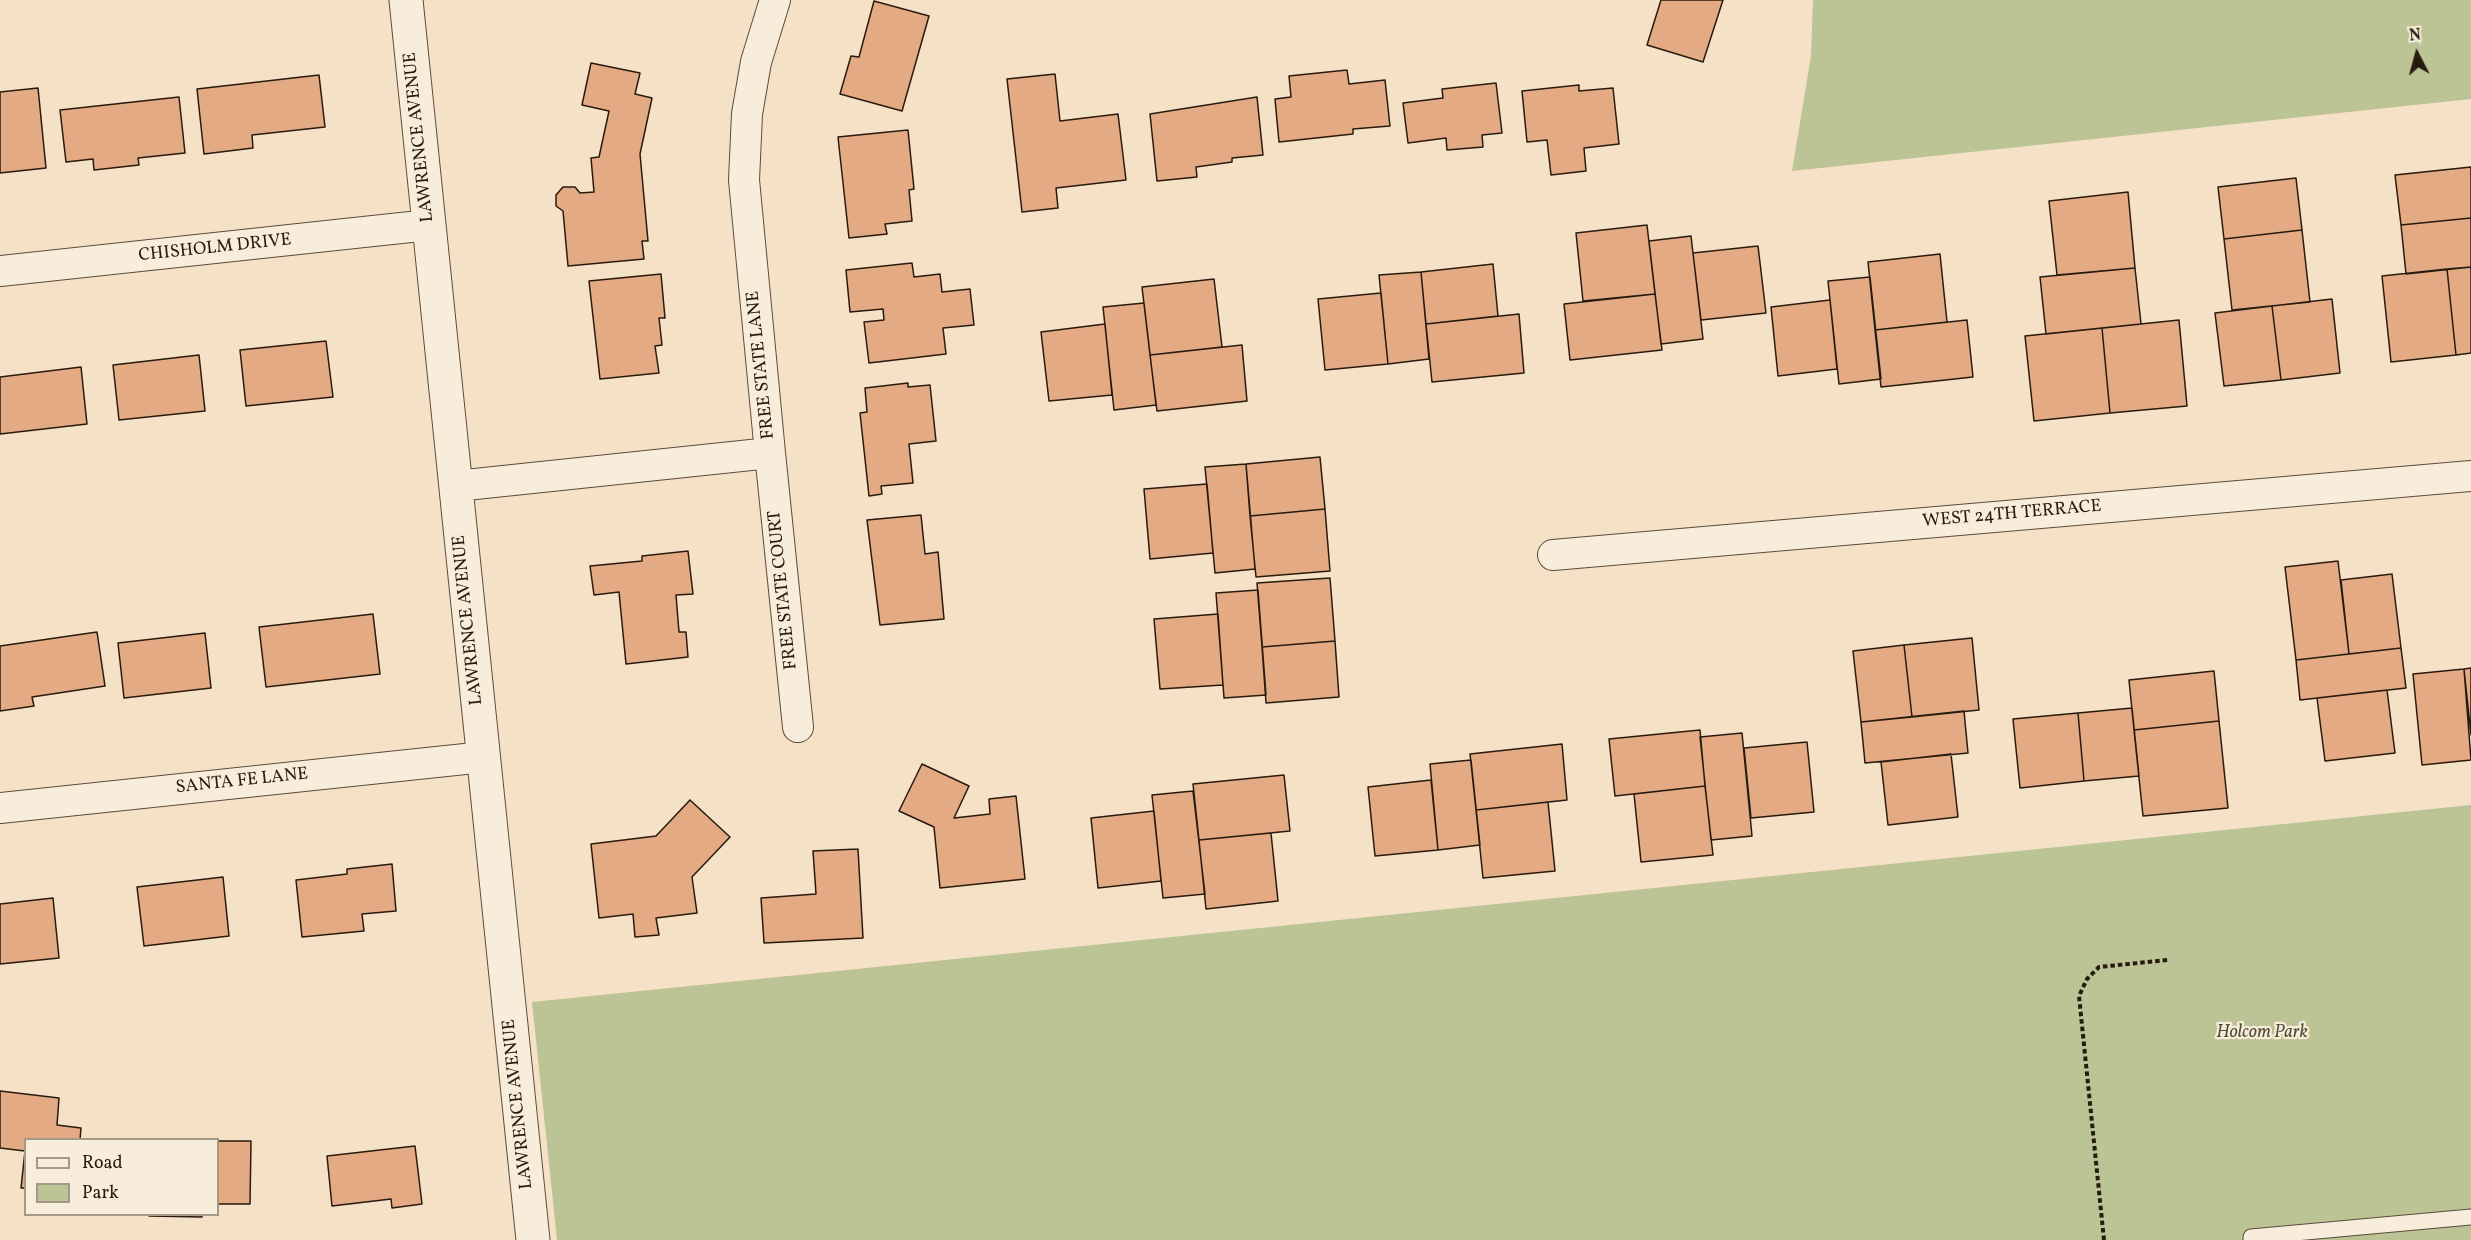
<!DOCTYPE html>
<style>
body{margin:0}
#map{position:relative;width:2471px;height:1240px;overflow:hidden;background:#f5e1c6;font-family:Vollkorn,serif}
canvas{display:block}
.legend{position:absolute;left:24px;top:1138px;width:195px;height:78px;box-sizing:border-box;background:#f8ecda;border:2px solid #a49888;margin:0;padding:8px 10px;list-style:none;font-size:18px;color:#271a0e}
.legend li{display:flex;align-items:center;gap:12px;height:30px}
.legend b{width:30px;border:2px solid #a49888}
.north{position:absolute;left:2387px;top:24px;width:60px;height:60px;-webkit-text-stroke:4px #f8ecda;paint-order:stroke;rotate:354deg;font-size:16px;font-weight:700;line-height:24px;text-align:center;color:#271a0e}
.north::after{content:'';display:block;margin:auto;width:21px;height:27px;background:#271a0e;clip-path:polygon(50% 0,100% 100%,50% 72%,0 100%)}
</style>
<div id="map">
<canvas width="2471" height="1240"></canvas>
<ul class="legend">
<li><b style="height:8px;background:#f8ecda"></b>Road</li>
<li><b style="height:16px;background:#bcc395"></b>Park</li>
</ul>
<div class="north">N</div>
</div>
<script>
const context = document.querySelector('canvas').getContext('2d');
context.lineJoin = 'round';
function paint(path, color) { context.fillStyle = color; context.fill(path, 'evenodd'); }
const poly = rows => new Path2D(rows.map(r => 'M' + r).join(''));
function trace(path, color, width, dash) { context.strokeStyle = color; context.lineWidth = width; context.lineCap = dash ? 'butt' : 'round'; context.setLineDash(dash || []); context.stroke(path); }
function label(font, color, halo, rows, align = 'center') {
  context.font = font + ' Vollkorn,serif'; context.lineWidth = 4.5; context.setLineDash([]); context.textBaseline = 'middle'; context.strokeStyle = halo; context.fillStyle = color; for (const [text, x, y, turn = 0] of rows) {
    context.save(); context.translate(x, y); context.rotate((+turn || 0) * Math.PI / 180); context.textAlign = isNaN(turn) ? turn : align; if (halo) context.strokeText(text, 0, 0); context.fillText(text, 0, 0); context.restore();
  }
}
paint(poly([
 [1813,0,2471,0,2471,99,1792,171,1811,56],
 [2471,805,2471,1240,557,1240,532,1002]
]), '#bcc395');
const building = poly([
 [1661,0,1723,0,1703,62,1647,45,1661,0],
 [874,1,929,16,902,111,840,94,851,56,859,57,874,1],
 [591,63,640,73,635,94,652,98,640,154,648,241,642,241,644,259,568,266,563,211,556,206,556,195,563,187,575,187,580,193,594,192,591,158,599,157,609,111,582,105,591,63],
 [1347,70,1349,84,1385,80,1390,126,1353,129,1353,134,1279,142,1275,99,1291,97,1289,76,1347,70],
 [1055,74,1060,121,1118,114,1126,180,1056,188,1058,208,1022,212,1007,79,1055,74],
 [319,75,325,127,252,135,253,148,204,154,197,89,319,75],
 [1496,83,1502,133,1482,135,1483,147,1447,150,1446,138,1408,143,1403,103,1443,98,1442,89,1496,83],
 [1579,85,1579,91,1613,88,1619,144,1584,148,1586,171,1551,175,1547,140,1527,142,1522,91,1579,85],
 [38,88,46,168,0,173,0,92,38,88],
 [179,97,185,153,138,158,139,165,94,170,93,159,66,162,60,110,179,97],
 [1257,97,1263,155,1232,158,1232,162,1196,167,1197,177,1157,181,1150,114,1257,97],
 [908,130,914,189,909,190,912,221,885,224,887,234,849,238,838,137,908,130],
 [2471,167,2471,218,2401,225,2395,175,2471,167],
 [2296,178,2302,230,2224,239,2218,187,2296,178],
 [2128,192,2135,268,2057,275,2049,201,2128,192],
 [2471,218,2471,267,2406,274,2401,225,2471,218],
 [1647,225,1655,294,1583,301,1576,233,1647,225],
 [2302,230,2310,302,2232,310,2224,239,2302,230],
 [1691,236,1703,339,1661,344,1649,241,1691,236],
 [1758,246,1766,313,1701,320,1693,253,1758,246],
 [1940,254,1947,322,1875,330,1868,262,1940,254],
 [912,263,914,277,940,274,942,292,970,289,974,325,943,328,946,354,869,363,864,322,884,320,883,309,850,312,846,270,912,263],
 [1493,264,1498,316,1426,324,1421,272,1493,264],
 [2471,267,2471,353,2456,355,2447,269,2471,267],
 [2135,268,2141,324,2046,334,2040,277,2135,268],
 [2447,269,2456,355,2391,362,2382,276,2447,269],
 [1421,272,1429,359,1388,364,1379,275,1421,272],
 [661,274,665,318,659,318,662,345,655,346,659,373,600,379,589,281,661,274],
 [1870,277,1881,379,1839,384,1828,281,1870,277],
 [1214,279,1222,347,1150,355,1142,287,1214,279],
 [1381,293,1388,364,1325,370,1318,299,1381,293],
 [1655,294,1662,350,1570,360,1564,304,1655,294],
 [2332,299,2340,373,2281,380,2272,306,2332,299],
 [1830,300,1837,369,1778,376,1771,307,1830,300],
 [1144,303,1156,405,1114,410,1103,307,1144,303],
 [2272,306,2281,380,2224,386,2215,313,2272,306],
 [1519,314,1524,373,1432,382,1426,324,1519,314],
 [1967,320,1973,377,1881,387,1875,330,1967,320],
 [2179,320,2187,406,2110,413,2102,328,2179,320],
 [1105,324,1112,395,1049,401,1041,332,1105,324],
 [2102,328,2110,413,2034,421,2025,336,2102,328],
 [326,341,333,397,246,406,240,350,326,341],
 [1242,345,1247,401,1157,411,1150,355,1242,345],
 [199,355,205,411,119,420,113,365,199,355],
 [81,367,87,424,0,434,0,377,81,367],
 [908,383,908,387,930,385,936,441,909,444,913,483,881,486,882,494,869,496,860,413,867,412,865,388,908,383],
 [1320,457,1325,509,1250,516,1246,464,1320,457],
 [1246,464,1255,569,1215,573,1205,467,1246,464],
 [1207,484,1213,553,1150,559,1144,489,1207,484],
 [1325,509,1330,571,1256,577,1250,516,1325,509],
 [921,515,925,554,938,552,944,619,880,625,867,520,921,515],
 [688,551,693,594,676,595,679,632,686,632,688,657,626,664,619,592,594,595,590,566,642,561,642,556,688,551],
 [2338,561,2349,654,2296,660,2285,567,2338,561],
 [2392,574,2401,648,2349,654,2341,580,2392,574],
 [1330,578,1335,641,1262,647,1257,583,1330,578],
 [1258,590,1266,695,1224,698,1216,593,1258,590],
 [373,614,380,674,266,687,259,627,373,614],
 [1218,614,1223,685,1160,689,1154,619,1218,614],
 [97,632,105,686,32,697,34,706,0,711,0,646,97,632],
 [205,633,211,688,124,698,118,643,205,633],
 [1972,638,1979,710,1912,717,1904,645,1972,638],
 [1335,641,1339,697,1266,703,1262,647,1335,641],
 [1904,645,1912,717,1861,722,1853,651,1904,645],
 [2401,648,2406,688,2300,700,2296,660,2401,648],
 [2471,668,2471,735,2464,669,2471,668],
 [2464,669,2471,760,2422,765,2413,674,2464,669],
 [2214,671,2219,721,2134,730,2129,680,2214,671],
 [2387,690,2395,753,2325,761,2317,698,2387,690],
 [2132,708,2139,776,2084,781,2078,713,2132,708],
 [1964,711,1968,753,1865,763,1861,722,1964,711],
 [2078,713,2084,781,2020,788,2013,719,2078,713],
 [2219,721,2228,808,2143,816,2134,730,2219,721],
 [1700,730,1705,786,1615,796,1609,739,1700,730],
 [1742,733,1752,836,1711,840,1700,737,1742,733],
 [1807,742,1814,812,1751,818,1744,748,1807,742],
 [1562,744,1567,800,1476,810,1470,754,1562,744],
 [1951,754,1958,817,1888,825,1881,762,1951,754],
 [1471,760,1480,845,1438,850,1430,764,1471,760],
 [922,764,969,786,954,818,990,814,989,799,1016,796,1025,879,940,888,934,827,899,811,922,764],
 [1284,775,1290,831,1199,840,1193,784,1284,775],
 [1431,780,1438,850,1375,856,1368,787,1431,780],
 [1705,786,1713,855,1641,862,1634,794,1705,786],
 [1193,791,1205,894,1163,898,1152,795,1193,791],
 [690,800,730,837,692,877,697,913,656,918,659,935,635,937,633,914,599,918,591,844,656,836,690,800],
 [1548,802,1555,871,1483,878,1476,810,1548,802],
 [1154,811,1161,881,1098,888,1091,818,1154,811],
 [1271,833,1278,901,1206,909,1199,840,1271,833],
 [858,849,863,938,764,943,761,898,816,894,813,851,858,849],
 [392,864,396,911,362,914,364,931,302,937,296,880,347,874,347,869,392,864],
 [223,877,229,936,144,946,137,887,223,877],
 [53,898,59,958,0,964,0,904,53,898],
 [0,1091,59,1098,57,1125,81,1128,80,1140,26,1140,26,1188,21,1188,25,1151,0,1148,0,1091],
 [218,1141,251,1141,250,1204,218,1204,218,1141],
 [415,1146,422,1204,392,1208,391,1199,332,1206,327,1156,415,1146],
 [149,1214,202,1214,202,1217,149,1216,149,1214]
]);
paint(building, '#e4aa84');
trace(building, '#271a0e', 1.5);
const service = poly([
 [2251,1240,2251,1237,2471,1217]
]);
const minor = poly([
 [0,271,429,225],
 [770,453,798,727],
 [456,486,770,453,744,180,747,114,756,62,775,0],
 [1553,555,2471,476],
 [0,808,484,757]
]);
const tertiary = poly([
 [406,0,533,1240]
]);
trace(service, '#5a4c3c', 17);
trace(minor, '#5a4c3c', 32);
trace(tertiary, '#5a4c3c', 35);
trace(poly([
 [2104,1240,2079,996,2087,979,2099,967,2168,960]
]), '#271a0e', 4, [4.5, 3]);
trace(service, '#f8ecda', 15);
trace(minor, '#f8ecda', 30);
trace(tertiary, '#f8ecda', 33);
label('18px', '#271a0e', '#f8ecda', [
 ["LAWRENCE AVENUE",420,137,-96],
 ["CHISHOLM DRIVE",215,249,-6],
 ["FREE STATE LANE",762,365,-96],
 ["WEST 24TH TERRACE",2012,515,-5],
 ["FREE STATE COURT",784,590,-96],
 ["LAWRENCE AVENUE",469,620,-96],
 ["SANTA FE LANE",242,782,-6],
 ["LAWRENCE AVENUE",519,1104,-96]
]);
label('italic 18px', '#544d36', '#f8ecda', [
 ["Holcom Park",2262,1034]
]);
</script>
